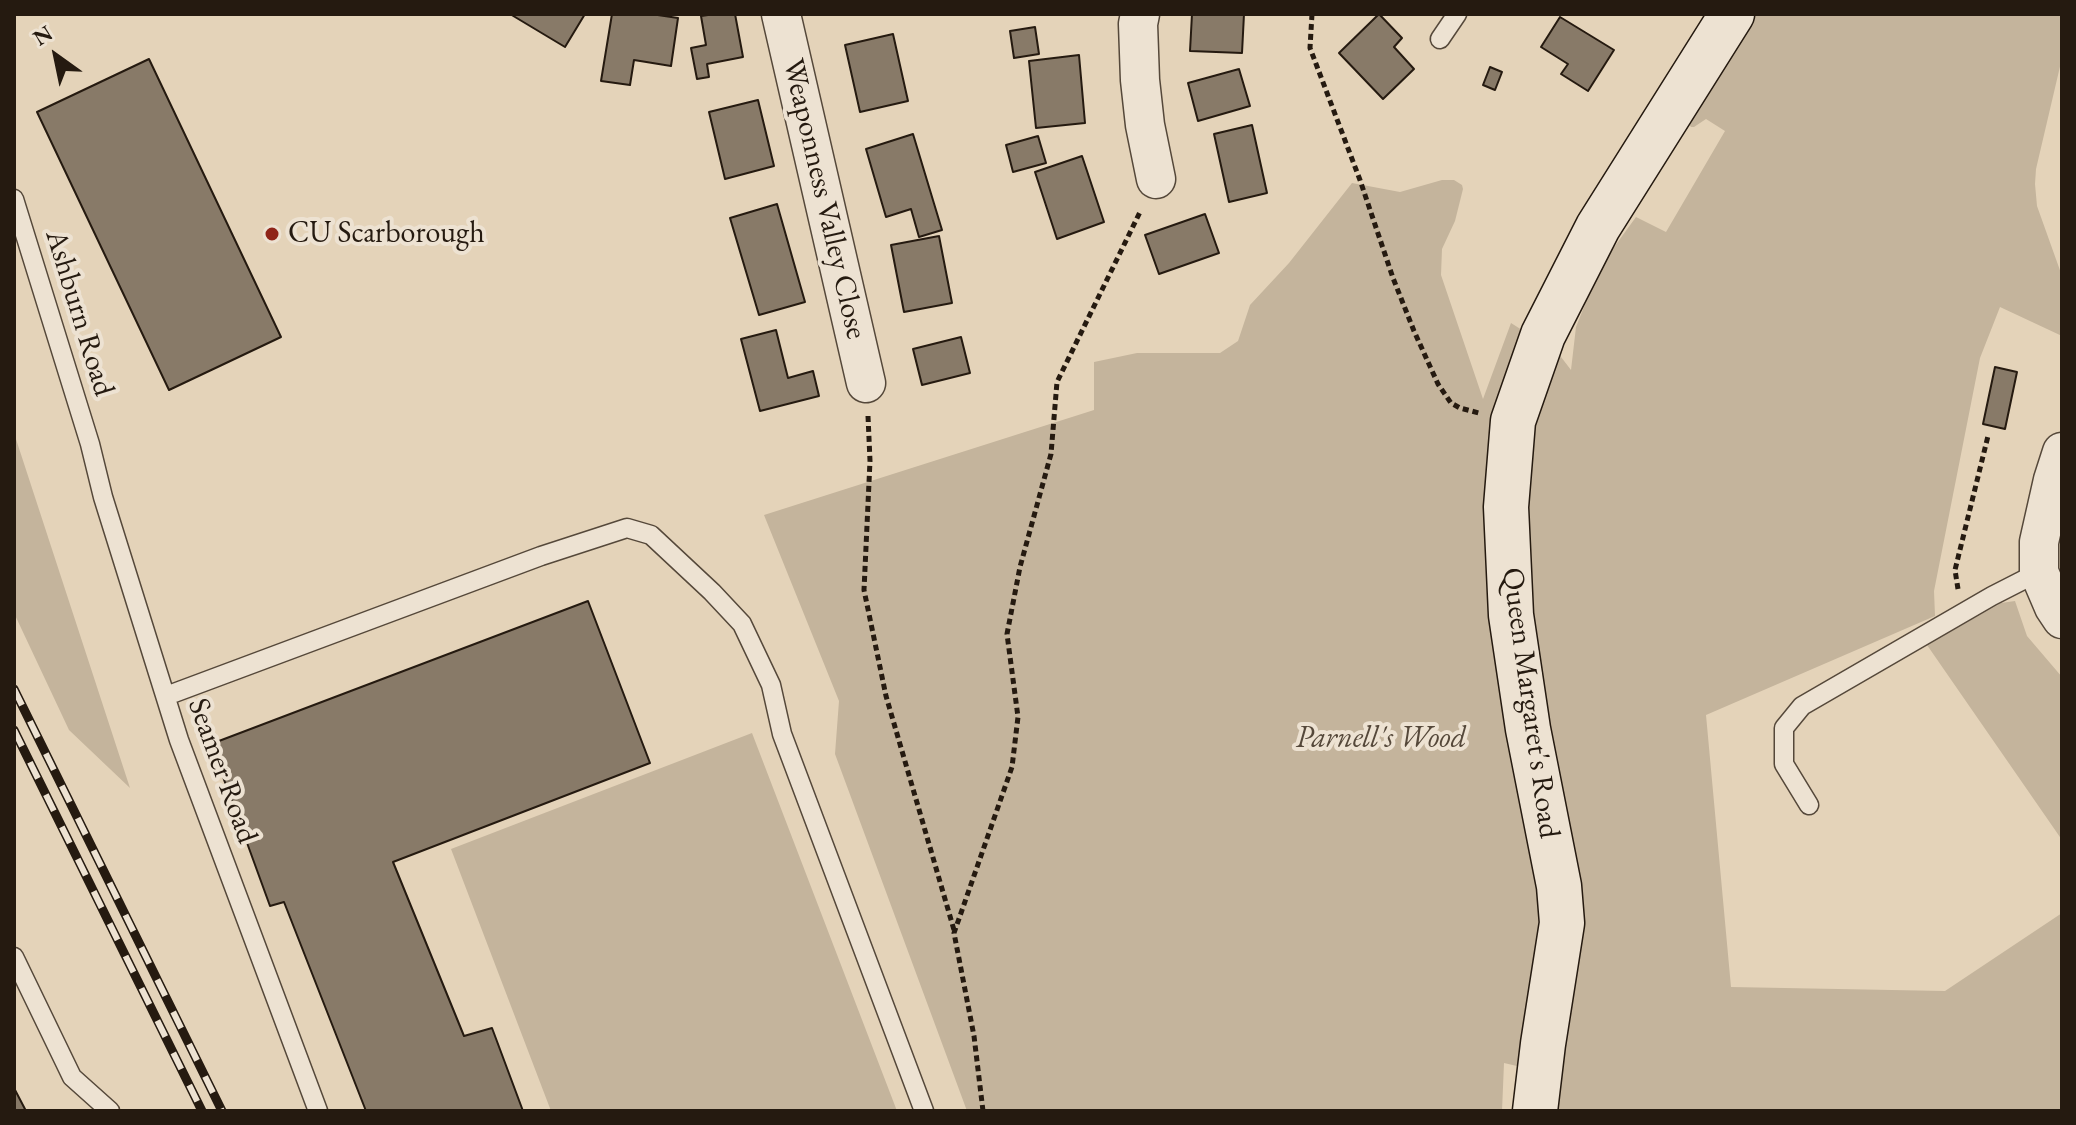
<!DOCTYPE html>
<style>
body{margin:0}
#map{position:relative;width:2076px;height:1125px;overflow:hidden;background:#e4d3b9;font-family:"EB Garamond",serif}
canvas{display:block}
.frame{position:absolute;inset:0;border:16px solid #251a10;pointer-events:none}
.north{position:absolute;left:16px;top:16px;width:80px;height:80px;-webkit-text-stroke:6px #ede2d2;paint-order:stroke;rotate:327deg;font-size:22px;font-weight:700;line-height:32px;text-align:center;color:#251a10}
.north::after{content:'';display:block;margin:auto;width:28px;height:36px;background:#251a10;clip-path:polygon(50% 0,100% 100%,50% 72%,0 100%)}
</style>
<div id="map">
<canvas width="2076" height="1125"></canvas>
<div class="frame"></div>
<div class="north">N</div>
</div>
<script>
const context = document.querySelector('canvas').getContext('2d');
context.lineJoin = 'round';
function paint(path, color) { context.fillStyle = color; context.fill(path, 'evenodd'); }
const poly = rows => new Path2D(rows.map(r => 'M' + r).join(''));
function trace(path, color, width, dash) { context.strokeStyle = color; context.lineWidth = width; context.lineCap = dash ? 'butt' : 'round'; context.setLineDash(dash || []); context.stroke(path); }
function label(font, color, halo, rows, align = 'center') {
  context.font = font + ' "EB Garamond",serif'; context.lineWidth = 8; context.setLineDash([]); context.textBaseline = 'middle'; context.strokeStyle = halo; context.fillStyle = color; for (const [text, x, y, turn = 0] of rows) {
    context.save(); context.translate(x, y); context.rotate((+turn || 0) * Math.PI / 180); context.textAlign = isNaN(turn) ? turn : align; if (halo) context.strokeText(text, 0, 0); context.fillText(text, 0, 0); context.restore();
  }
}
paint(poly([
 [1752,14,2062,14,2062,58,2036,169,2035,184,2037,206,2062,276,2062,336,2000,307,1980,358,1934,591,1935,616,1706,715,1731,987,1945,991,2062,913,2062,1111,1555,1111,1556,1075,1504,1063,1502,1111,967,1111,835,754,839,701,764,515,1094,410,1094,362,1137,353,1220,353,1238,341,1250,305,1289,263,1352,183,1400,192,1442,180,1454,180,1462,185,1463,189,1455,221,1442,249,1441,275,1483,399,1511,323,1558,353,1571,370,1576,327,1595,279,1604,261,1636,217,1666,232,1725,131,1706,119,1694,127,1691,127,1688,123],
 [14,434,14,433,130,788,69,730,14,613],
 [2015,601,2027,636,2062,677,2062,840,1927,645,2001,603],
 [752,733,897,1111,551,1111,451,849]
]), '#c4b49c');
const building = poly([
 [510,14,585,14,565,47,510,14],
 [612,14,651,14,678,18,671,66,634,60,630,85,601,81,612,14],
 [715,14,735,14,743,57,707,64,709,77,697,79,691,48,706,45,701,16,715,14],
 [1192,14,1244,14,1242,53,1190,51,1192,14],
 [1379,14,1402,38,1394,47,1414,69,1383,99,1339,53,1379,14],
 [1560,17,1614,50,1588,91,1561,74,1568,64,1541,47,1560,17],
 [1035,27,1039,54,1014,58,1010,31,1035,27],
 [893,34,908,101,860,112,845,45,893,34],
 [1079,55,1085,123,1036,128,1029,61,1079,55],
 [149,59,281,337,169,390,37,112,149,59],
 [1490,67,1502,72,1495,90,1483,85,1490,67],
 [1239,69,1250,106,1198,121,1188,83,1239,69],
 [758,100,774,166,725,179,709,112,758,100],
 [1252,125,1267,193,1229,202,1214,134,1252,125],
 [913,134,942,230,919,237,911,209,886,217,866,149,913,134],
 [1038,136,1046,163,1013,172,1006,145,1038,136],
 [1082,156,1104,222,1057,239,1035,172,1082,156],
 [777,204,805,302,759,315,730,218,777,204],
 [1205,214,1219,253,1159,274,1145,235,1205,214],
 [939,236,952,303,904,312,891,245,939,236],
 [776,330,788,378,813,371,819,396,760,411,741,339,776,330],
 [961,337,970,373,922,385,913,349,961,337],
 [1995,367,2017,372,2005,429,1983,424,1995,367],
 [588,601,650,763,393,862,464,1036,492,1028,523,1111,366,1111,284,902,270,906,211,744,588,601],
 [14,1088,26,1111,14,1111,14,1088]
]);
paint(building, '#887a68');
trace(building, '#251a10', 2);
const service = poly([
 [1440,39,1457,14],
 [14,199,90,444,103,497,179,740,318,1111],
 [166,696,541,556,627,528,651,535,712,592,742,624,771,685,782,734,924,1111],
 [1809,805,1784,764,1784,728,1802,706,1992,596,2039,572],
 [14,957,72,1077,110,1111]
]);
const minor = poly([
 [781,14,866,383],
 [1140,14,1138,24,1140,80,1145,125,1156,179],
 [2062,452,2053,480,2039,542,2039,572,2054,607,2062,619]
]);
const secondary = poly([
 [1535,1111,1543,1044,1562,923,1559,886,1528,729,1511,615,1506,507,1513,421,1543,335,1598,227,1732,14]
]);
trace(service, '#55483a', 21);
trace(minor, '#55483a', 41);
trace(secondary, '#251a10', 47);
trace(poly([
 [1312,14,1310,48,1360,180,1393,278,1414,331,1438,384,1451,403,1460,408,1479,413],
 [868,416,870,461,864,590,886,696,954,930],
 [1958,589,1955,570,1988,436],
 [983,1111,974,1036,954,933,1012,767,1018,717,1007,634,1020,567,1051,454,1057,382,1141,210]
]), '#251a10', 5, [6, 4]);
trace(service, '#ede2d2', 18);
trace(minor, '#ede2d2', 38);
trace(secondary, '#ede2d2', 44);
const rail = poly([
 [14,689,222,1111],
 [14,730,202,1111]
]);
trace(rail, '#251a10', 9);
trace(rail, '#ede2d2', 6, [18]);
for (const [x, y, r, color] of [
 [272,234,8,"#8f2418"]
]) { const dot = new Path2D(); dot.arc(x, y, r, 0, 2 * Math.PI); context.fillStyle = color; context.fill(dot); trace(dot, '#ede2d2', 3); }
label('30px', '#251a10', '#ede2d2', [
 ["Weaponness Valley Close",824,199,77],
 ["Ashburn Road",79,313,73],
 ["Queen Margaret's Road",1530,703,82],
 ["Seamer Road",222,771,70]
]);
label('30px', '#251a10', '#ede2d2', [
 ["CU Scarborough",288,234]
], 'left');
label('italic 30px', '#55483a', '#ede2d2', [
 ["Parnell's Wood",1381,739]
]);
</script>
